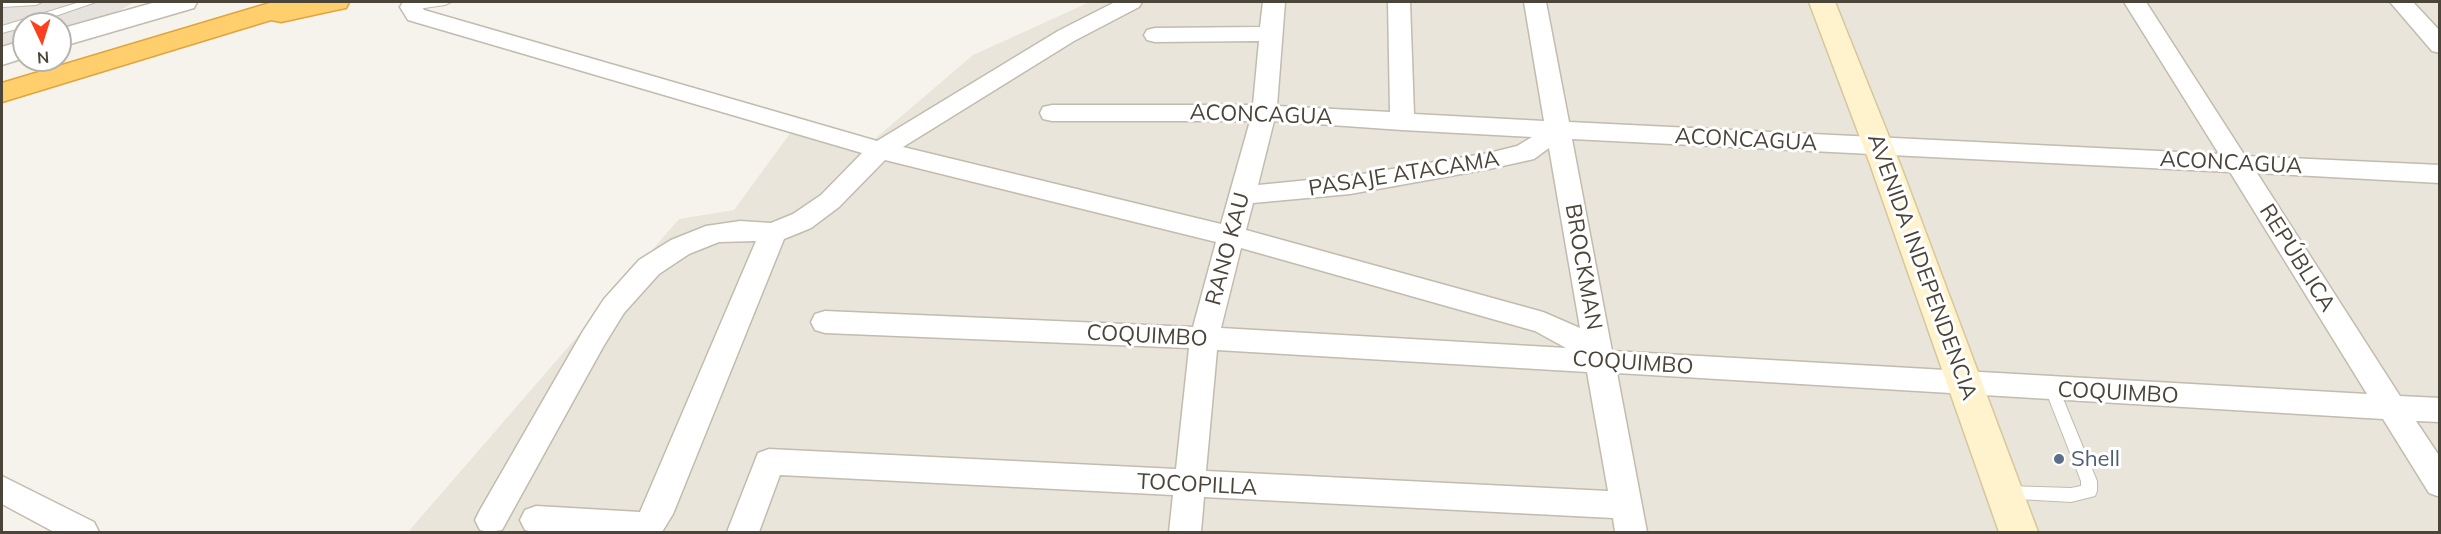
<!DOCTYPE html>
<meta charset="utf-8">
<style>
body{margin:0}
#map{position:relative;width:2441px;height:534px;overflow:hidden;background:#f6f3ec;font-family:Mulish,sans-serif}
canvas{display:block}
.frame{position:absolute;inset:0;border:3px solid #4b4439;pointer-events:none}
.north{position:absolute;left:12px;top:12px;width:60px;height:60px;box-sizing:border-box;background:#fff;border:2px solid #b7b4b0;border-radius:50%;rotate:176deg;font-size:16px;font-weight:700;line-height:24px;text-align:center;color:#4b4439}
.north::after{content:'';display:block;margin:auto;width:21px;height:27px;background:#fc3f1d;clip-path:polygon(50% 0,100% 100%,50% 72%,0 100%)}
</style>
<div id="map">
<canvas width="2441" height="534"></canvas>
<div class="frame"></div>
<div class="north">N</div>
</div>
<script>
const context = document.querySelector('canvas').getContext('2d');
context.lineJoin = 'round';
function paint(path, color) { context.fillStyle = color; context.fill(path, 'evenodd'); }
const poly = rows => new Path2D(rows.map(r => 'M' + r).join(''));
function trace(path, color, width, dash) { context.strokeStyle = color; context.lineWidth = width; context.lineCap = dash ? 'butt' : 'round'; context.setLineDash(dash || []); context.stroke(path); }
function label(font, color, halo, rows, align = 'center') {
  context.font = font + ' Mulish,sans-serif'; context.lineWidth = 6; context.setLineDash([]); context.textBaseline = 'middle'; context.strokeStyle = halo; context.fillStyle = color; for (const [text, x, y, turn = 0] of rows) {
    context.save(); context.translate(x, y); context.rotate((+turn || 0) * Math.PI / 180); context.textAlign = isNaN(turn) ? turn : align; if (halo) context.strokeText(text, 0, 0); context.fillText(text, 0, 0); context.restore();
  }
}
paint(poly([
 [1090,2,2439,2,2439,532,408,532,679,219,734,210,794,128,863,149,973,55]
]), '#eae5da');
paint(poly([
 [2,2,135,2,100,21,60,33,60,24,24,24,24,43,2,50]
]), '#e6e2dd');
const service = poly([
 [2,2,42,2,36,5,2,7,2,2],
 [80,2,96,2,32,24,24,24,24,27,2,33,2,26,80,2],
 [426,2,451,2,445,5,411,10,405,7,407,5,426,2],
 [2052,383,2057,385,2059,389,2097,481,2097,491,2095,496,2071,502,2001,498,1999,493,2001,488,2007,486,2071,488,2081,486,2081,481,2045,389,2047,385,2052,383]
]);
const minor = poly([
 [403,2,419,2,424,10,877,141,1058,31,1115,2,1142,2,1139,7,1074,41,903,147,1221,224,1250,121,1052,121,1043,119,1040,113,1043,107,1052,105,1253,105,1259,41,1155,42,1147,40,1144,35,1147,30,1155,28,1260,27,1263,2,1285,2,1277,106,1390,112,1388,2,1410,2,1414,114,1544,121,1524,2,1546,2,1569,122,2219,154,2124,2,2146,2,2245,156,2440,165,2440,183,2257,173,2400,396,2440,398,2440,422,2416,421,2440,457,2440,497,2429,493,2383,419,1617,373,1647,532,1615,532,1613,518,1204,497,1201,532,1169,532,1173,495,780,475,759,532,727,532,758,453,769,449,1176,469,1189,348,825,333,815,330,811,322,815,314,825,311,1193,327,1216,242,885,160,839,207,811,228,784,239,673,514,662,532,533,532,525,530,520,520,525,510,536,506,640,512,756,241,719,242,689,254,659,274,624,313,603,347,502,530,488,532,480,530,475,520,480,510,583,331,604,299,639,260,671,240,706,226,740,221,771,223,793,214,821,195,862,153,408,20,400,7,403,2],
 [1274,121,1402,130,1532,137,1517,146,1489,153,1350,176,1258,185,1274,121],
 [1572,139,2230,172,2367,394,1612,351,1572,139],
 [1549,148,1580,328,1543,312,1246,230,1253,203,1350,194,1489,169,1534,159,1549,148],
 [1241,248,1535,331,1566,348,1221,328,1241,248],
 [1217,350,1587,372,1608,491,1206,471,1217,350],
 [2390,2,2413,2,2440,31,2440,53,2432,51,2390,2],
 [2,476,94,522,99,532,54,532,2,504,2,476]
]);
const tertiary = poly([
 [156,2,197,2,194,8,60,47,60,29,156,2],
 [24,40,24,58,2,65,2,47,24,40]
]);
const secondary = poly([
 [1809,2,1835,2,1900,164,2038,532,1999,532,1870,164,1809,2]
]);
const motorway = poly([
 [273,2,349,2,346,8,336,10,281,22,271,20,2,102,2,83,273,2]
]);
trace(service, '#c2bbae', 2);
trace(minor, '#c2bbae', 3);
trace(tertiary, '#c2bbae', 3);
trace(secondary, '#d6c79b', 3);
trace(motorway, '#e0a43c', 3);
paint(service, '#fff');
paint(minor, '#fff');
paint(tertiary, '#fff');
paint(secondary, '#fff3cd');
paint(motorway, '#ffcf6e');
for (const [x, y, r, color] of [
 [2059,459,6,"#5c6f8a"]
]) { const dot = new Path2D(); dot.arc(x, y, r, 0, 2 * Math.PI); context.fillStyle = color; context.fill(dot); trace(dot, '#fff', 2); }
label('22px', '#4b4439', '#fff', [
 ["ACONCAGUA",1261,115,2],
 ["ACONCAGUA",1746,140,3],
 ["ACONCAGUA",2231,163,3],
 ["PASAJE ATACAMA",1404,174,-9],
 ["RANO KAU",1228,249,-75],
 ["REPÚBLICA",2297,258,58],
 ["BROCKMAN",1583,267,80],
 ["AVENIDA INDEPENDENCIA",1922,267,70],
 ["COQUIMBO",1147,336,3],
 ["COQUIMBO",1633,363,4],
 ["COQUIMBO",2118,393,3],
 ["TOCOPILLA",1197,485,3]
]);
label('22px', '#4e5e75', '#fff', [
 ["Shell",2071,459]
], 'left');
</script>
